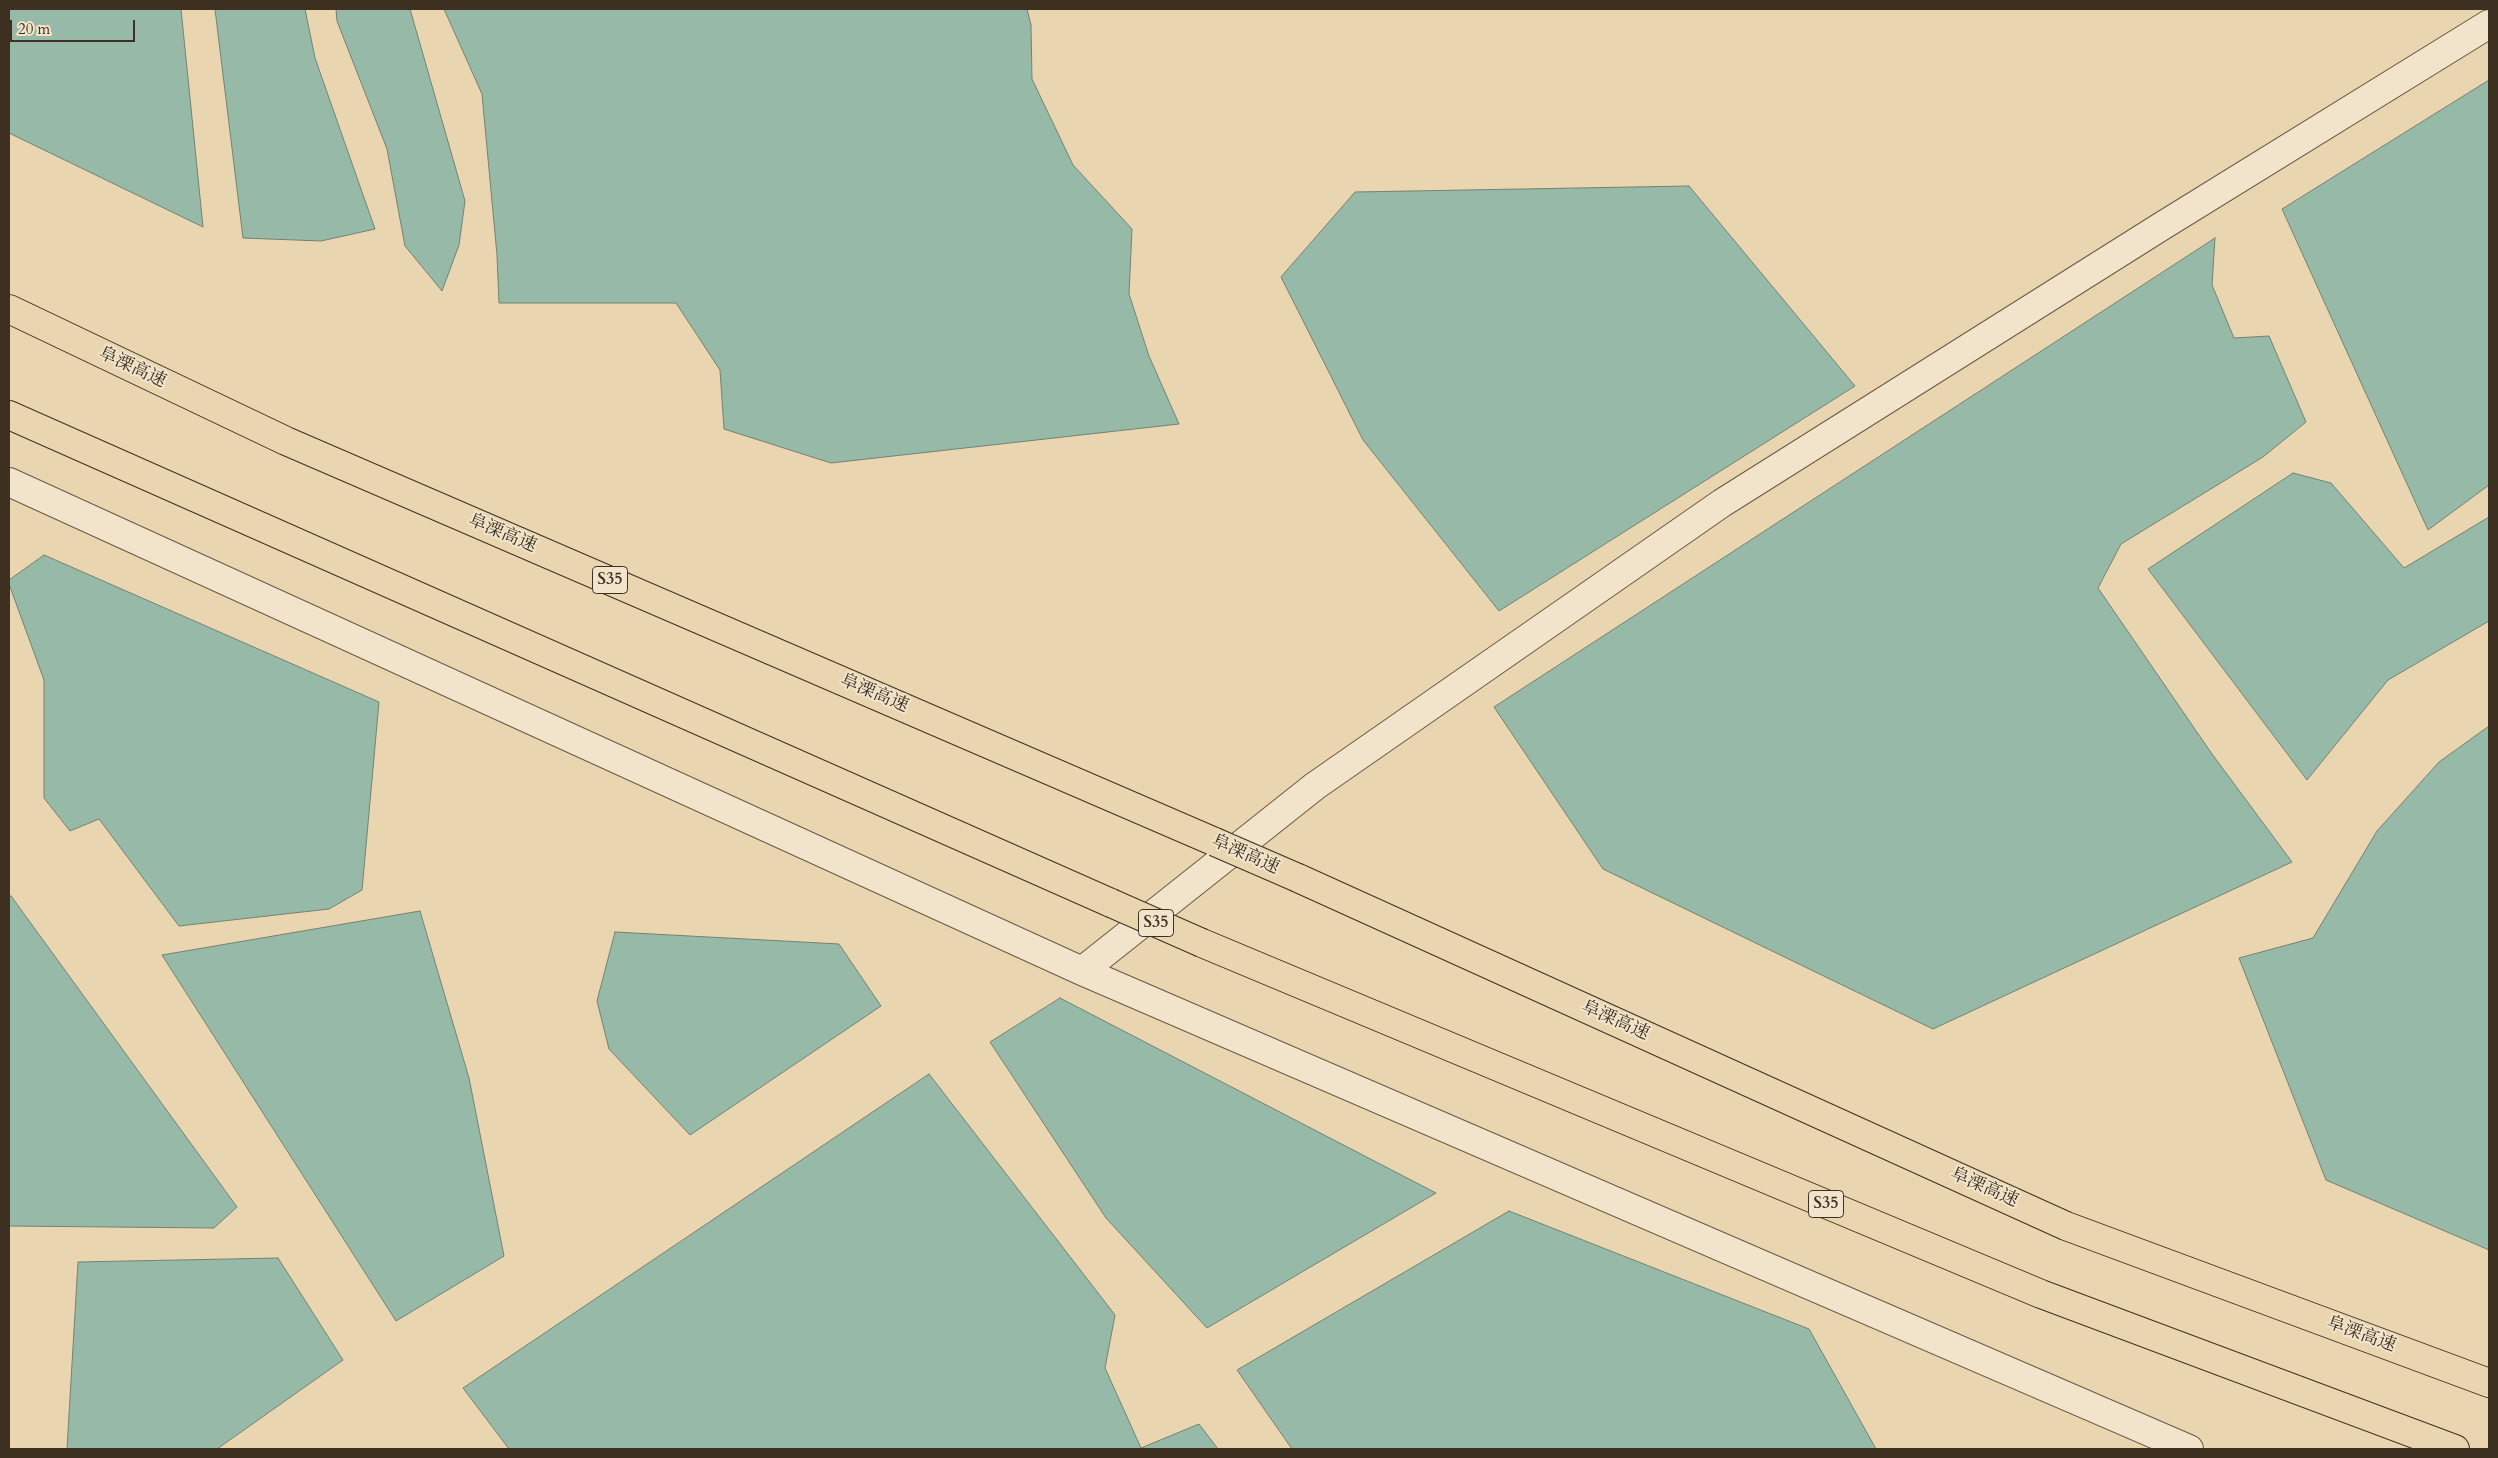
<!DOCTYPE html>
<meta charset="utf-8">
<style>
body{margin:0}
#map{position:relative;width:2498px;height:1458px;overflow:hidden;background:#e9d5af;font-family:Cardo,serif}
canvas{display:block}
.frame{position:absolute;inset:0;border:10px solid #3d3020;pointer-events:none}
.scale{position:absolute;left:10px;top:20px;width:125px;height:22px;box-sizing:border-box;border:2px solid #3d3020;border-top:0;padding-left:6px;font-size:15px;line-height:18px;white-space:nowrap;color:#3d3020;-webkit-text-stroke:4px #f1e4cb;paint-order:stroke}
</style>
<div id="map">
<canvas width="2498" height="1458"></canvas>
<div class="frame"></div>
<div class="scale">20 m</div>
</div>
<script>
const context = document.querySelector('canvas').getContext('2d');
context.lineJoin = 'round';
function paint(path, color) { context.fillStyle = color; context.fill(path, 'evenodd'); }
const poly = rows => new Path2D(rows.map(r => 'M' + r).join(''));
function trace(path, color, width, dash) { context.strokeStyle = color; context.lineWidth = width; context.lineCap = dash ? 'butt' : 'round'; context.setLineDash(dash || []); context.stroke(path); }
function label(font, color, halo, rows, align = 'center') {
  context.font = font + ' Cardo,"Noto Serif SC",serif'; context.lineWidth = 4; context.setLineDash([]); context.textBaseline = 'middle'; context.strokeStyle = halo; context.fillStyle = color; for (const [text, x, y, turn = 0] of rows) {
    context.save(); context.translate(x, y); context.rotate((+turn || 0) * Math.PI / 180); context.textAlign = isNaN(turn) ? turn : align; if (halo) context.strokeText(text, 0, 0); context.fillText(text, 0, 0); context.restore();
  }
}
const water = poly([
 [9,9,181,9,203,227,9,133,9,9],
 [215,9,305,9,315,58,375,229,321,241,243,238,215,9],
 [336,9,410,9,465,201,459,245,442,291,405,246,387,149,337,21,336,9],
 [444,9,1027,9,1031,25,1032,79,1073,165,1132,229,1129,294,1149,356,1179,424,831,463,724,429,720,370,676,303,499,303,497,255,482,94,444,9],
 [2489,80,2489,485,2428,530,2282,209,2489,80],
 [1689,186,1855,386,1499,611,1363,440,1281,277,1355,192,1689,186],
 [2215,238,2212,285,2234,338,2269,336,2306,422,2263,457,2121,544,2098,588,2212,754,2292,862,1933,1029,1603,869,1494,707,2215,238],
 [2293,473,2331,483,2404,568,2489,517,2489,621,2388,680,2307,780,2148,569,2293,473],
 [44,555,379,702,362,890,329,909,179,926,99,819,70,831,44,798,44,680,9,584,9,580,44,555],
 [2489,726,2489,1250,2326,1180,2239,958,2313,938,2377,831,2439,762,2489,726],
 [11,896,237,1207,214,1228,9,1226,9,897,11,896],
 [420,911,469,1078,504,1256,396,1321,162,955,420,911],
 [615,932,839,944,881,1006,690,1135,609,1049,597,1001,615,932],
 [1060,998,1436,1193,1207,1328,1106,1218,990,1042,1060,998],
 [929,1074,1115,1315,1105,1368,1141,1448,1199,1424,1218,1449,509,1449,463,1388,929,1074],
 [1509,1211,1809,1329,1876,1449,1292,1449,1237,1370,1509,1211],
 [278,1258,343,1360,217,1449,67,1449,78,1262,278,1258]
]);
paint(water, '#97b9a8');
trace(water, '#738272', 1);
const minor = poly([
 [9,482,1082,971,2189,1449],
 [1082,971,1315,786,1722,503,2162,226,2489,24]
]);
const highway = poly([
 [9,309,286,441,1215,842],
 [9,415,1111,903],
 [1298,878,2066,1226,2489,1383],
 [1202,943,2041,1294,2455,1449]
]);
trace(minor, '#685944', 30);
trace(highway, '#3d3020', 30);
trace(minor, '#f1e4cb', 28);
trace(highway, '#e9d5af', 28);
const highwayBridge = poly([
 [1215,842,1298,878],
 [1111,903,1202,943]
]);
trace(highwayBridge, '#3d3020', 30, []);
trace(highwayBridge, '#e9d5af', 28);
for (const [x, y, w] of [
 [610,580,35],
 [1156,923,35],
 [1826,1204,35]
]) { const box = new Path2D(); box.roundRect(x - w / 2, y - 13.5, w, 27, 4); context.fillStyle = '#f1e4cb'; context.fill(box); trace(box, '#3d3020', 1); }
label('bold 16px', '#3d3020', null, [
 ["S35",610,580],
 ["S35",1156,923],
 ["S35",1826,1204]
]);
label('18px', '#3d3020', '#f1e4cb', [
 ["阜溧高速",132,368,25],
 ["阜溧高速",502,534,23],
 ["阜溧高速",874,694,23],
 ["阜溧高速",1245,855,24],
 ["阜溧高速",1615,1021,24],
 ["阜溧高速",1984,1188,24],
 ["阜溧高速",2361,1335,20]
]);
</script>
